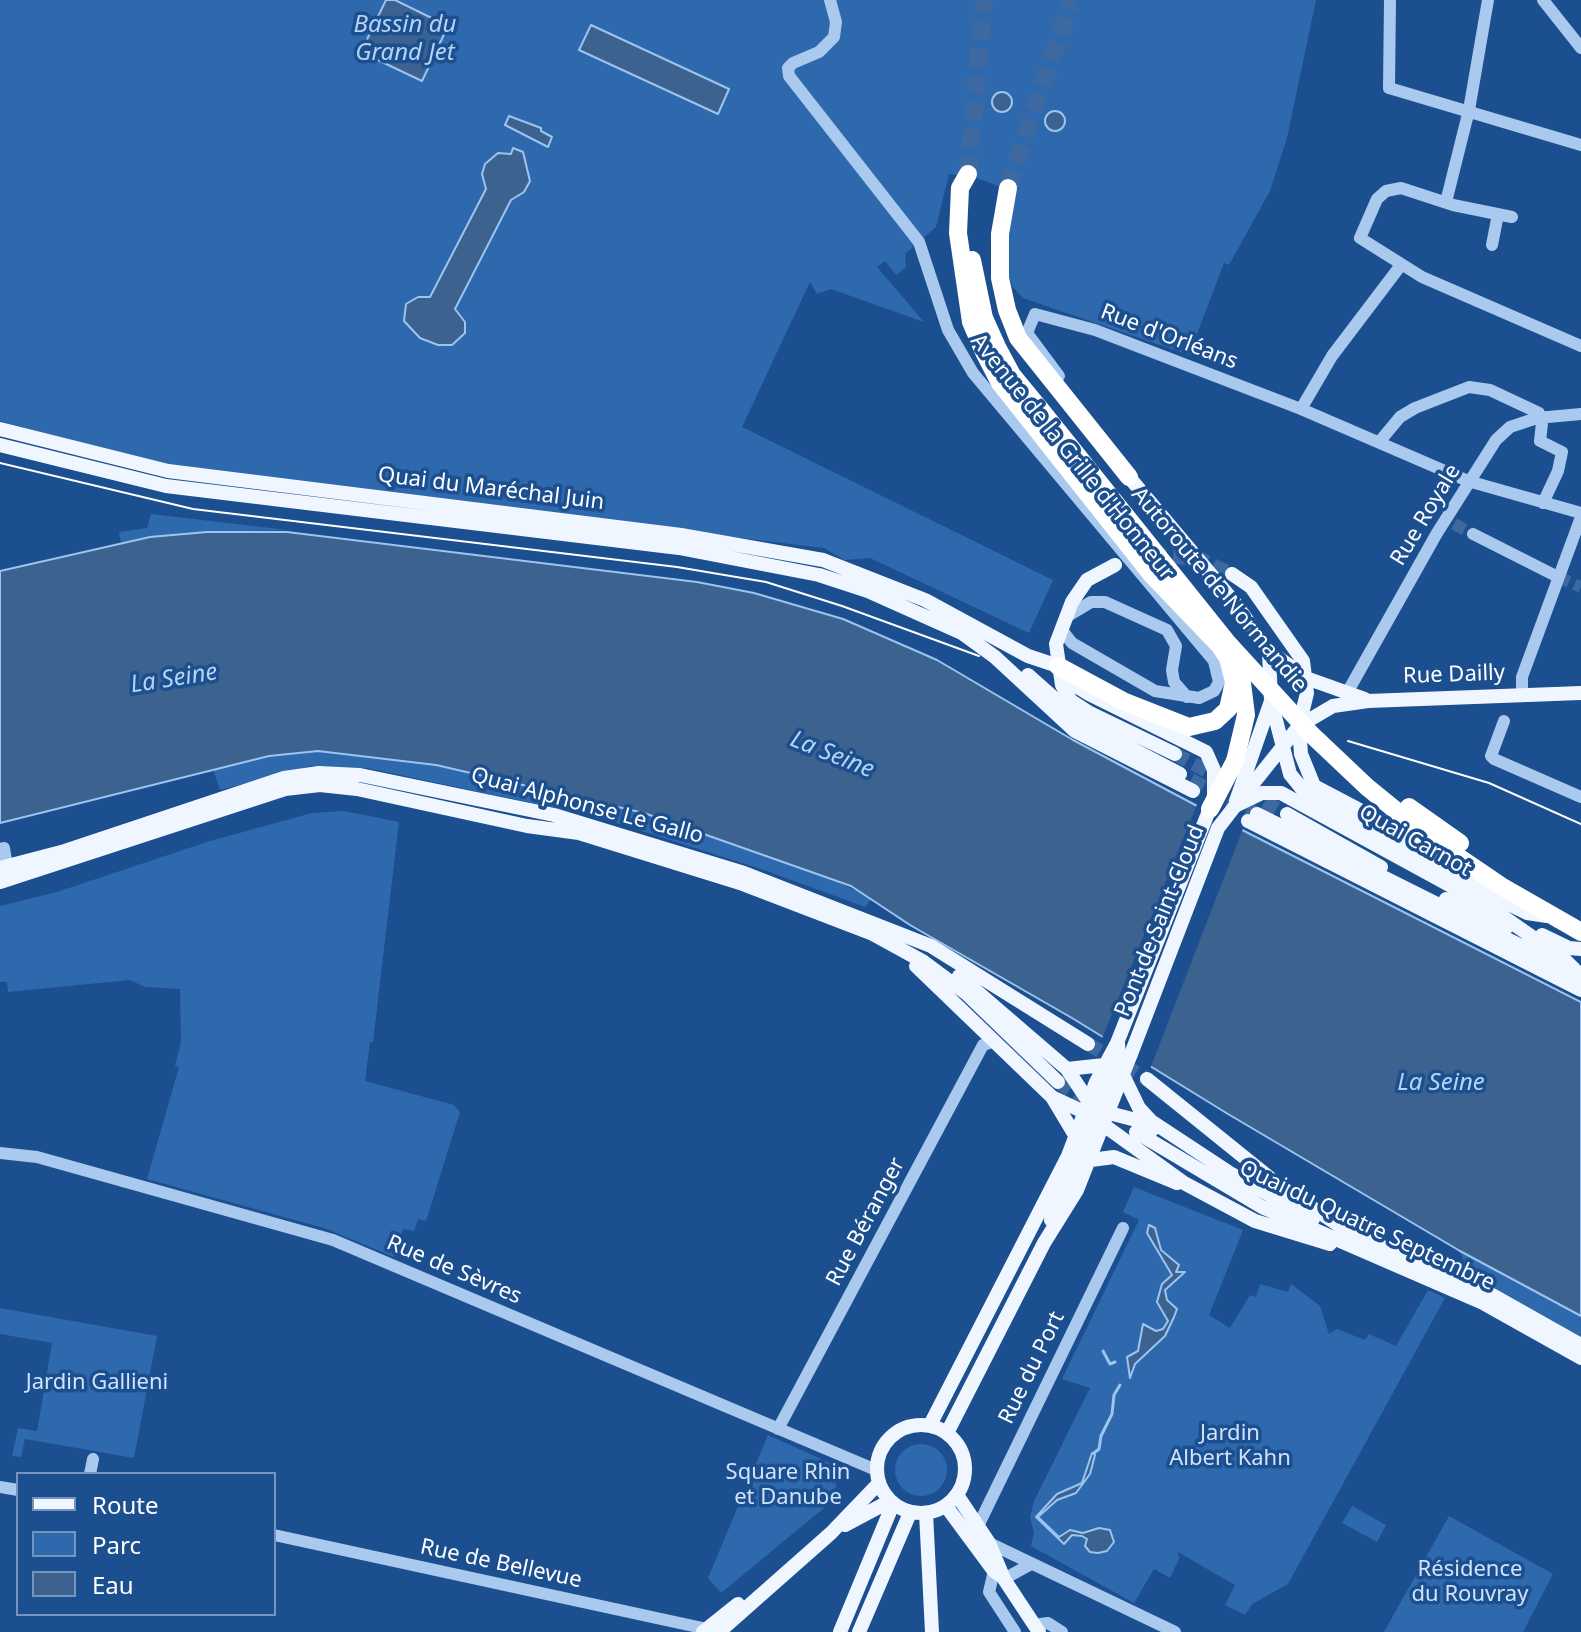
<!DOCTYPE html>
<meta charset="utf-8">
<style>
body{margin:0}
#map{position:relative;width:1581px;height:1632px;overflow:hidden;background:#1b4f8f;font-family:"Noto Sans",sans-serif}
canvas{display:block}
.legend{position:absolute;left:16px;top:1472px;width:260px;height:144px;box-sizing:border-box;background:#1b4f8f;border:2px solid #7695bc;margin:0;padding:10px 14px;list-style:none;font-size:24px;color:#fff}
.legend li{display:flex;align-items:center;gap:16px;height:40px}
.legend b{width:40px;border:2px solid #7695bc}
</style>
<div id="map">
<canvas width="1581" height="1632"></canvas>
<ul class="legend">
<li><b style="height:10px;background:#f0f6ff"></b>Route</li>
<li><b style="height:22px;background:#2e69ad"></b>Parc</li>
<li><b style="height:22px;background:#3c6290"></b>Eau</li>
</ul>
</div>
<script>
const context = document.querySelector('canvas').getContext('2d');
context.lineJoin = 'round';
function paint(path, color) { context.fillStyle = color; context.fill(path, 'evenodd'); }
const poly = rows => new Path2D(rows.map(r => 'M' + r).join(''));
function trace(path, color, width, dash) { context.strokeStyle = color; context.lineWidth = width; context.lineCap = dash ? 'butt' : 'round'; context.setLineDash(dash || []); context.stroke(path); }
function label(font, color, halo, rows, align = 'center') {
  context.font = font + ' "Noto Sans",sans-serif'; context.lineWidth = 7; context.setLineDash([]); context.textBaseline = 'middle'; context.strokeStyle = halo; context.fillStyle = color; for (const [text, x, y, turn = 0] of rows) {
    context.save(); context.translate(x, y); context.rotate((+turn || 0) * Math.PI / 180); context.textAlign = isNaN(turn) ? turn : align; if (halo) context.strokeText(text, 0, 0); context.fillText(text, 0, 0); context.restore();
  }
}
paint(poly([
 [0,0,1316,0,1287,138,1270,191,1229,265,1224,263,1189,355,1023,298,1013,287,1009,276,1009,234,1016,192,976,178,949,174,936,227,905,254,906,267,896,275,885,261,877,267,924,322,831,289,817,294,810,282,742,427,1053,580,1029,633,870,558,844,560,824,548,183,471,0,421],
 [151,514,288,530,207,532,121,544,119,532,147,528],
 [318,751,436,765,644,813,824,876,872,898,865,907,767,871,598,817,367,768,311,766,220,790,213,770,269,756],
 [344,811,399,822,373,1042,370,1042,365,1081,454,1105,460,1112,426,1221,418,1219,414,1231,403,1229,394,1257,327,1229,147,1179,179,1067,175,1066,181,1042,180,989,145,987,130,980,8,992,7,982,0,982,0,906,57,892,210,841,312,813],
 [1134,1187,1243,1230,1209,1315,1230,1328,1250,1295,1256,1297,1260,1284,1288,1292,1291,1284,1320,1306,1329,1334,1337,1329,1365,1340,1369,1334,1396,1346,1428,1290,1445,1298,1288,1584,1252,1604,1245,1615,1225,1605,1235,1585,1178,1552,1179,1559,1170,1578,1154,1569,1134,1603,1031,1546,1034,1533,1030,1517,1034,1501,1090,1388,1062,1379,1139,1220,1123,1212],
 [1460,1251,1581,1316,1581,1337,1498,1291,1464,1262],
 [0,1308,157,1336,134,1458,25,1439,21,1457,12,1456,18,1428,37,1431,52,1343,0,1334],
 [768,1435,837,1466,835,1499,721,1593,708,1578],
 '895 1470a26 26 0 1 1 52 0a26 26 0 1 1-52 0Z',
 [1352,1506,1386,1525,1377,1542,1342,1523],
 [1449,1516,1553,1574,1523,1632,1384,1632]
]), '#2e69ad');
const water = poly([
 [386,0,395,0,448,26,422,81,361,52,386,0],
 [591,25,729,89,718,114,579,50,591,25],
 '992 102a10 10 0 1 1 20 0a10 10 0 1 1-20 0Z',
 '1045 121a10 10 0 1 1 20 0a10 10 0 1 1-20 0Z',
 [509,116,541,128,541,131,552,137,548,147,505,125,509,116],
 [513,148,523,152,530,181,524,192,511,200,455,309,465,322,465,333,452,345,438,345,420,338,404,321,406,304,418,297,430,297,486,189,482,174,485,164,498,153,511,154,513,148],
 [207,532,287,532,697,582,754,593,843,619,937,660,1073,740,1248,833,1581,1002,1581,1316,1460,1251,1228,1114,1072,1018,910,925,851,886,644,813,436,765,318,751,269,756,0,823,0,571,150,537,207,532],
 [1149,1225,1155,1228,1161,1250,1179,1265,1176,1272,1185,1272,1165,1290,1167,1300,1177,1309,1174,1317,1165,1336,1135,1364,1130,1378,1127,1357,1138,1351,1143,1324,1156,1331,1163,1329,1168,1321,1157,1302,1162,1284,1172,1275,1147,1233,1149,1225],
 [1092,1453,1095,1455,1090,1474,1076,1493,1057,1500,1038,1517,1059,1537,1070,1530,1083,1533,1099,1528,1110,1530,1114,1542,1107,1551,1098,1553,1090,1552,1085,1546,1087,1539,1082,1536,1072,1535,1064,1544,1036,1517,1057,1494,1082,1483,1092,1453]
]);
paint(water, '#3c6290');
trace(water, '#9cc4f0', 2);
paint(poly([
 [1198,802,1244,826,1150,1069,1101,1041]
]), '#1b4f8f');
trace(poly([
 [1103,1351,1110,1364,1115,1362],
 [1094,1453,1099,1449,1101,1436,1112,1414,1114,1395,1120,1385]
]), '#9cc4f0', 3);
trace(poly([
 [1454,524,1473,534],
 [1558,577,1581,587]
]), '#3d69a0', 12, [12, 6]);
trace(poly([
 [1152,555,1200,559,1232,574],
 [1175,754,1224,780],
 [1191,780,1257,814],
 [1246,792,1287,814],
 [1088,1044,1147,1079],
 [1058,1082,1088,1101]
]), '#3d69a0', 14, [14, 7]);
trace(poly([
 [968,174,984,0],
 [1008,188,1071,0]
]), '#3d69a0', 18, [18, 9]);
trace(poly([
 [830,0,836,22,834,37,819,52,793,63,788,68,789,76,919,242,948,330,973,373,1214,661,1219,682,1214,691,1199,698,1155,691,1072,643,1061,629],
 [1390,0,1389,88,1581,145],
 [1543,0,1581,48],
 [1446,202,1469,110,1488,0],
 [1512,217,1453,205,1401,188,1386,191,1377,199,1360,238,1422,277,1581,346],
 [1492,245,1498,214],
 [1059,376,1027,333,1035,314,1095,330,1301,409,1468,481,1581,513],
 [1301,409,1332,356,1401,265],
 [1380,441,1400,417,1415,408,1469,387,1490,390,1539,413,1542,423,1540,441,1562,452,1558,471,1543,503],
 [1473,534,1558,577],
 [1066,617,1091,602,1105,602,1167,630,1176,646,1172,670,1174,682,1187,697],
 [1347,693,1437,533,1496,440,1510,427,1537,418,1581,414],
 [1522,695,1522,677,1581,517],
 [1504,721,1491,756,1494,759,1581,797],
 [0,849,4,848,7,866],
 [0,1153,37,1157,333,1240,876,1470],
 [778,1429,983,1045,995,1041],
 [90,1474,93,1459],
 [0,1487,18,1490],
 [978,1526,1123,1228],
 [274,1535,712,1630],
 [989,1543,1175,1632],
 [994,1571,989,1592,1015,1632],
 [1004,1579,1031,1564],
 [1034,1625,1048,1623,1062,1632]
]), '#a9c9ee', 12);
trace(poly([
 [0,429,168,471,681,535,823,560,925,600,1028,656,1058,666,1073,684,1089,694,1206,752,1214,770,1214,798,1117,1043,1096,1082,1068,1156,930,1425],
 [0,445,166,486,679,548,819,575,868,591,962,633,995,657,1075,731,1193,791],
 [1129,477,1235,603,1269,651,1306,678,1365,699],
 [1115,565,1087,580,1072,602,1056,644,1062,685,1071,701,1088,712,1175,754],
 [1232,574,1251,587,1303,661,1307,693,1299,726,1301,754,1314,786,1445,855],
 [1028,675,1081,722,1180,774],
 [1271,701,1290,774,1303,790,1490,895,1527,913,1547,916],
 [1240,800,1299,726,1333,706,1368,701,1581,693],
 [1236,801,1271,701,1269,651],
 [1235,806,1262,793,1281,793,1488,906,1565,960,1581,976],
 [1257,814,1573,972],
 [1287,814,1381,867],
 [1248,821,1581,990],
 [0,868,65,851,284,778,319,773,360,775,554,815,744,873,931,946,1088,1044],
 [0,882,285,789,320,785,357,789,527,826,579,833,740,883,873,934,924,962,967,994,1058,1082],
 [1446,899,1507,927],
 [1542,935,1569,948,1581,949],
 [916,966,1052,1097,1076,1137],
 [959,976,1067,1069,1104,1065],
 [1067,1069,1105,1126,1184,1183,1255,1221,1330,1244],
 [1123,1075,1139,1108,1151,1121,1230,1173,1313,1219],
 [1147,1079,1281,1187,1352,1234,1487,1292,1581,1345],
 [1052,1097,1086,1113,1109,1113,1136,1120,1152,1130],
 [1136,1132,1262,1207,1481,1302,1581,1358],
 [1091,1160,1114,1157,1177,1183],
 [1051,1220,1114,1071,1119,1057,1118,1043],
 '877 1469a44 44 0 1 1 88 0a44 44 0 1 1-88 0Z',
 [947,1433,1044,1243,1077,1190,1131,1054],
 [957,1495,989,1543,1004,1579,1039,1632],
 [946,1506,994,1571,1004,1578],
 [926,1513,932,1632],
 [845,1525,890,1501],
 [703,1632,738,1604],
 [719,1632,831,1533,879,1483],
 [840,1632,893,1504],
 [859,1632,910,1513]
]), '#f0f6ff', 14);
trace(poly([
 [968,174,960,188,958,233,971,322,984,352,1000,383,1151,574,1220,646,1228,658,1234,682,1228,709,1215,721,1189,727,1123,701,1058,666],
 [1008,188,1000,234,1000,278,1007,310,1018,338,1129,477],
 [972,260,984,318,997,347,1012,375,1040,409],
 [1235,761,1246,715,1241,675]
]), '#fff', 18);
trace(poly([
 [0,463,193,509,677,567,766,582,842,606,979,656],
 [1348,741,1489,783,1581,824]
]), '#fff', 2);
trace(poly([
 [1131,1054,1218,828,1235,806]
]), '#f0f6ff', 14);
trace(poly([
 [1040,409,1226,641,1311,734,1367,787,1426,835,1501,886,1581,932],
 [1409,807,1460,843],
 [1210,809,1235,761]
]), '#fff', 18);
label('22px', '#fff', '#1b4f8f', [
 ["Rue d'Orléans",1169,337,21],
 ["Avenue de la Grille d'Honneur",1072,457,51],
 ["Quai du Maréchal Juin",491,489,7],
 ["Rue Royale",1426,515,-59],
 ["Autoroute de Normandie",1219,590,50],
 ["Rue Dailly",1454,675,-2],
 ["Quai Alphonse Le Gallo",587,806,15],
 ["Quai Carnot",1415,841,29],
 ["Pont de Saint-Cloud",1160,921,-68],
 ["Rue Béranger",866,1222,-62],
 ["Quai du Quatre Septembre",1367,1226,25],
 ["Rue de Sèvres",454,1270,23],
 ["Rue du Port",1032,1368,-64],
 ["Rue de Bellevue",501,1564,12]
]);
label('22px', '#cfe3fa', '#1b4f8f', [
 ["Jardin Gallieni",97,1383],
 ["Jardin",1230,1434],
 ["Albert Kahn",1230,1459],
 ["Square Rhin",788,1473],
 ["et Danube",788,1498],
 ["Résidence",1470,1570],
 ["du Rouvray",1470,1595]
]);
label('italic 24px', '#b5d3f5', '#1b4f8f', [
 ["Bassin du",405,25],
 ["Grand Jet",405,53],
 ["La Seine",174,679,-9],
 ["La Seine",832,755,22],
 ["La Seine",1441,1083]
]);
</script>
